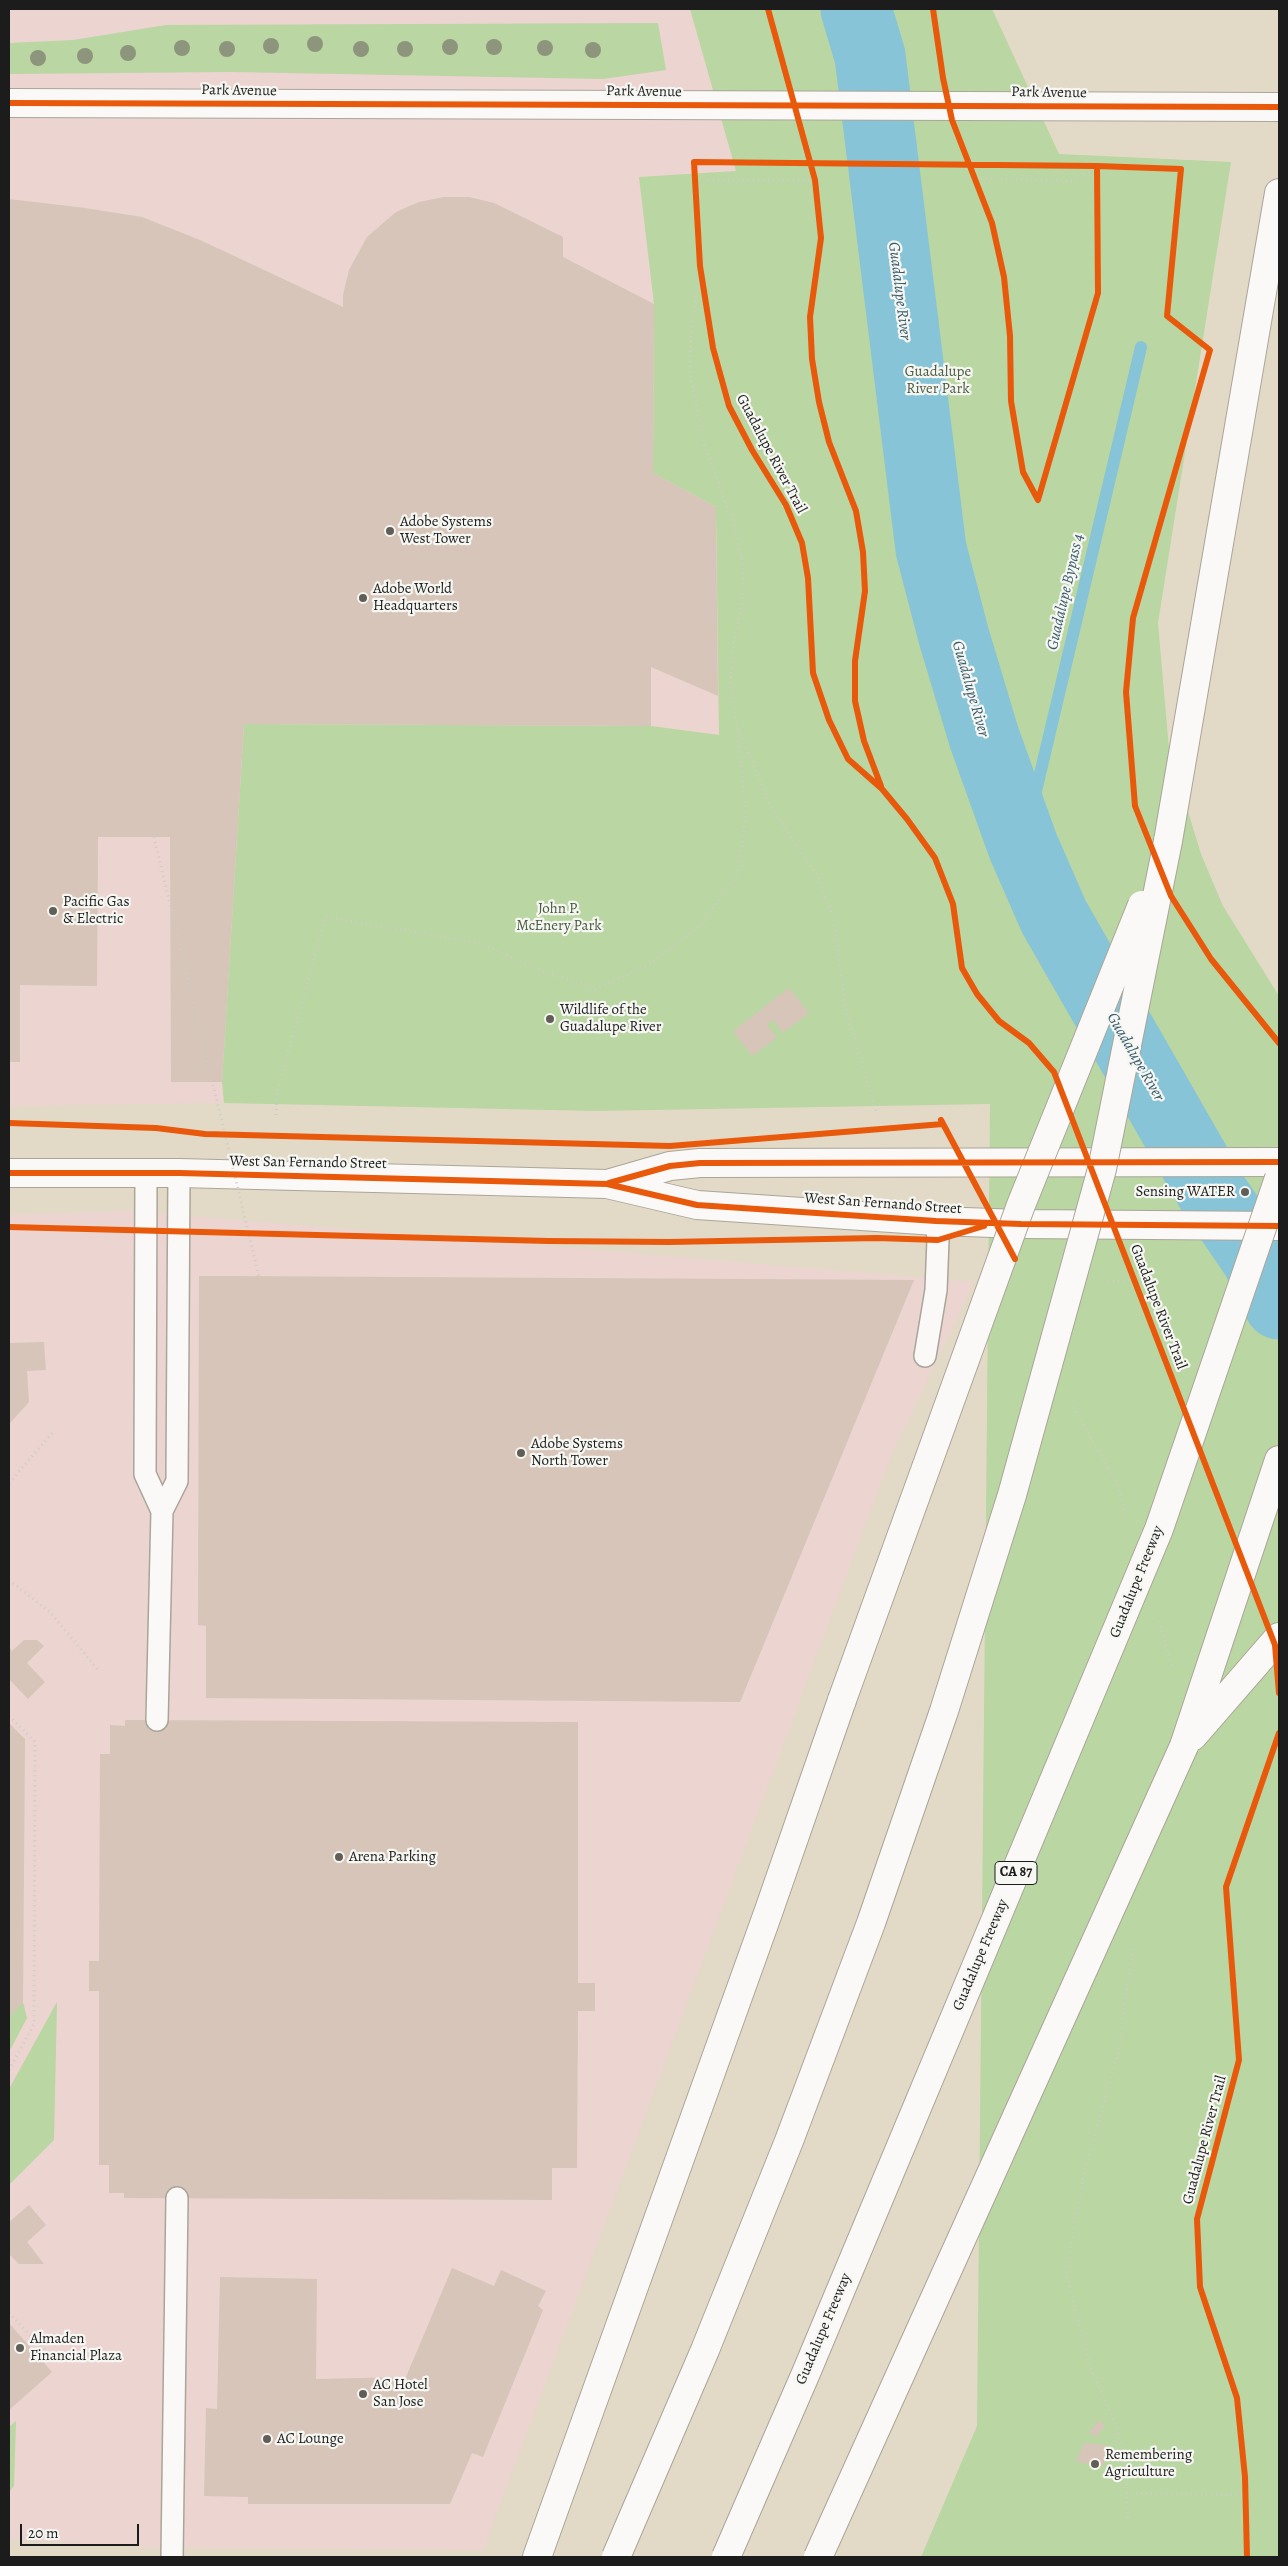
<!DOCTYPE html>
<style>
body{margin:0}
#map{position:relative;width:1288px;height:2566px;overflow:hidden;background:#e2dac7;font-family:Alegreya,serif}
canvas{display:block}
.frame{position:absolute;inset:0;border:10px solid #1c1c1c;pointer-events:none}
.scale{position:absolute;left:20px;top:2524px;width:119px;height:22px;box-sizing:border-box;border:2px solid #1c1c1c;border-top:0;padding-left:6px;font-size:15px;line-height:18px;white-space:nowrap;color:#1c1c1c;-webkit-text-stroke:4px #f6f6f2;paint-order:stroke}
</style>
<div id="map">
<canvas width="1288" height="2566"></canvas>
<div class="frame"></div>
<div class="scale">20 m</div>
</div>
<script>
const context = document.querySelector('canvas').getContext('2d');
context.lineJoin = 'round';
function paint(path, color) { context.fillStyle = color; context.fill(path, 'evenodd'); }
const poly = rows => new Path2D(rows.map(r => 'M' + r).join(''));
function trace(path, color, width, dash) { context.strokeStyle = color; context.lineWidth = width; context.lineCap = dash ? 'butt' : 'round'; context.setLineDash(dash || []); context.stroke(path); }
function label(font, color, halo, rows, align = 'center') {
  context.font = font + ' Alegreya,serif'; context.lineWidth = 4.5; context.setLineDash([]); context.textBaseline = 'middle'; context.strokeStyle = halo; context.fillStyle = color; for (const [text, x, y, turn = 0] of rows) {
    context.save(); context.translate(x, y); context.rotate((+turn || 0) * Math.PI / 180); context.textAlign = isNaN(turn) ? turn : align; if (halo) context.strokeText(text, 0, 0); context.fillText(text, 0, 0); context.restore();
  }
}
paint(poly([
 [9,9,690,9,736,171,639,177,654,304,653,473,716,507,719,735,651,726,244,724,222,1082,224,1103,9,1106],
 [131,1211,974,1282,890,1458,483,2550,136,2547,9,2539,9,1215]
]), '#ecd4d1');
paint(poly([
 [690,9,992,9,1059,154,1231,162,1158,623,1169,749,1201,854,1223,906,1279,996,1279,2557,921,2557,977,2426,990,1104,597,1111,224,1103,222,1082,244,724,651,726,719,735,716,507,653,473,654,304,639,177,736,171],
 [658,23,666,70,603,79,232,72,9,74,9,43,73,40,166,25],
 [23,2002,27,2018,9,2052,9,2017],
 [57,2002,54,2140,9,2185,9,2089],
 [16,2421,14,2486,9,2492,9,2427]
]), '#bad6a2');
trace(poly([
 [1023,846,1141,347]
]), '#87c4d7', 12);
trace(poly([
 [856,9,870,56,931,549,954,637,984,737,1023,846,1054,917,1213,1194,1256,1257,1279,1304]
]), '#87c4d7', 71);
paint(poly([
 [444,197,469,197,494,203,563,237,563,257,654,304,653,473,716,507,718,696,651,667,651,726,244,724,222,1082,171,1082,170,837,98,837,97,986,20,985,20,1062,9,1062,9,199,85,208,142,217,200,240,343,307,343,295,349,270,367,237,396,212,419,202],
 [789,988,809,1013,783,1033,773,1020,767,1025,777,1037,752,1056,733,1031],
 [199,1276,230,1276,914,1280,740,1702,206,1698,206,1626,198,1625],
 [44,1342,46,1370,27,1371,29,1402,9,1424,9,1343],
 [24,1640,37,1640,44,1646,27,1663,45,1682,28,1699,9,1679,9,1647,12,1651],
 [125,1720,578,1722,578,1983,595,1983,595,2011,578,2011,577,2168,552,2168,552,2200,124,2198,124,2193,109,2193,109,2165,99,2165,99,1991,89,1991,89,1961,99,1961,100,1754,110,1754,110,1725,125,1726],
 [9,1723,25,1739,23,2002,9,2017],
 [29,2205,46,2225,27,2242,44,2264,19,2264,9,2254,9,2222],
 [452,2268,494,2286,501,2270,546,2291,538,2306,543,2310,483,2457,472,2453,450,2504,248,2504,248,2497,204,2496,206,2408,217,2409,220,2277,317,2279,316,2379,406,2377],
 [9,2323,52,2372,9,2410],
 [1099,2420,1105,2425,1096,2437,1089,2432],
 [1084,2443,1106,2445,1104,2465,1076,2462]
]), '#d6c5b8');
const service = poly([
 [146,1173,145,1474,162,1511,177,1481,179,1173],
 [925,1356,936,1290,938,1240,936,1221],
 [157,1720,162,1511],
 [172,2557,177,2198]
]);
const secondary = poly([
 [9,103,1279,107],
 [9,1173,179,1173,607,1184,697,1205,936,1221,1021,1224,1279,1226],
 [611,1183,670,1166,700,1163,1279,1162]
]);
const motorway = poly([
 [1168,841,1279,193],
 [1193,1736,1279,1637],
 [1184,1746,1279,1460],
 [537,2557,768,1913,842,1700]
]);
trace(service, '#aaa599', 24);
trace(secondary, '#aaa599', 30);
trace(motorway, '#aaa599', 30);
trace(poly([
 [976,178,1074,181,1097,166],
 [708,180,815,180],
 [738,729,774,813,817,875,835,923,846,1011,876,1111],
 [276,1115,277,1092,326,917,484,944,533,968,595,989,645,967,703,923,737,875,746,817,737,727,730,684,734,642,744,593,742,561,735,528,703,441,690,373,691,333,700,266],
 [1108,1281,1134,1281],
 [1073,1407,1117,1483,1127,1515],
 [9,1483,54,1431],
 [9,1580,50,1612,98,1670],
 [1159,1621,1172,1666],
 [9,1716,35,1742,34,2024,9,2070],
 [9,2313,52,2358],
 [1126,2493,1245,2495],
 [1128,2523,1125,2468,1117,2428,1090,2365,1066,2273,1084,2173,1117,2056,1133,1949]
]), '#ceccc7', 3, [1, 4]);
trace(service, '#fbf9f7', 21);
trace(secondary, '#fbf9f7', 28);
trace(motorway, '#fbf9f7', 28);
const motorwayBridge = poly([
 [842,1700,1021,1205,1142,905],
 [616,2557,705,2350,789,2141,871,1923,944,1711,1012,1495,1102,1169,1168,841],
 [726,2557,806,2373,1159,1529,1279,1178],
 [818,2557,1184,1746]
]);
trace(motorwayBridge, '#aaa599', 30, []);
trace(poly([
 [154,837,259,1277]
]), '#ceccc7', 3, [1, 4]);
trace(motorwayBridge, '#fbf9f7', 28);
trace(poly([
 [768,9,815,180,821,238,810,317,812,359,819,402,829,442,856,511,863,552,865,591,855,661,855,701,864,741,881,786],
 [933,9,943,78,952,120,992,223,1004,277,1010,336,1011,401,1023,472,1038,500,1098,293,1097,166],
 [9,103,1279,107],
 [1279,1043,1211,959,1171,896,1135,806,1126,692,1133,618,1210,350,1167,316,1181,169,1097,166,694,162,700,266,713,348,729,406,752,450,786,505,802,543,808,578,813,673,829,720,848,759,882,789,907,819,935,858,953,904,962,968,977,994,999,1021,1029,1043,1054,1072,1275,1645,1279,1693],
 [941,1120,1015,1259],
 [9,1123,156,1128,205,1134,670,1146,943,1124],
 [9,1173,179,1173,607,1184,697,1205,936,1221,1021,1224,1279,1226],
 [609,1183,670,1166,700,1163,1279,1162],
 [9,1227,548,1241,669,1242,877,1238,938,1240,984,1226],
 [1247,2557,1245,2477,1237,2398,1200,2287,1197,2219,1239,2060,1226,1887,1279,1733]
]), '#e8590c', 6);
context.fillStyle = '#8d957d';
for (const [x, y] of [
 [315,44],
 [271,46],
 [450,47],
 [494,47],
 [182,48],
 [545,48],
 [227,49],
 [361,49],
 [405,49],
 [593,50],
 [128,53],
 [85,56],
 [38,58]
]) { context.beginPath(); context.arc(x, y, 8, 0, 2 * Math.PI); context.fill(); }
for (const [x, y, r, color] of [
 [390,531,5,"#615e58"],
 [363,598,5,"#615e58"],
 [53,911,5,"#615e58"],
 [550,1019,5,"#615e58"],
 [1245,1192,5,"#615e58"],
 [521,1453,5,"#615e58"],
 [339,1857,5,"#615e58"],
 [20,2348,5,"#615e58"],
 [363,2394,5,"#615e58"],
 [267,2439,5,"#615e58"],
 [1095,2464,5,"#615e58"]
]) { const dot = new Path2D(); dot.arc(x, y, r, 0, 2 * Math.PI); context.fillStyle = color; context.fill(dot); trace(dot, '#f6f6f2', 2); }
for (const [x, y, w] of [
 [1016,1873,42]
]) { const box = new Path2D(); box.roundRect(x - w / 2, y - 11.5, w, 23, 4); context.fillStyle = '#f6f6f2'; context.fill(box); trace(box, '#1c1c1c', 1); }
label('bold 14px', '#1c1c1c', null, [
 ["CA 87",1016,1873]
]);
label('15px', '#1c1c1c', '#f6f6f2', [
 ["Park Avenue",239,91,1],
 ["Park Avenue",644,92,1],
 ["Park Avenue",1049,93,1],
 ["Guadalupe River Trail",771,454,62],
 ["West San Fernando Street",308,1163,1],
 ["West San Fernando Street",883,1204,4],
 ["Guadalupe River Trail",1158,1307,69],
 ["Guadalupe Freeway",1137,1582,-68],
 ["Guadalupe Freeway",981,1955,-67],
 ["Guadalupe River Trail",1205,2140,-75],
 ["Guadalupe Freeway",824,2329,-67]
]);
label('15px', '#485c40', '#f6f6f2', [
 ["Guadalupe",938,372],
 ["River Park",938,389],
 ["John P.",559,909],
 ["McEnery Park",559,926]
]);
label('15px', '#1c1c1c', '#f6f6f2', [
 ["Adobe Systems",400,522],
 ["West Tower",400,539],
 ["Adobe World",373,589],
 ["Headquarters",373,606],
 ["Pacific Gas",63,902],
 ["& Electric",63,919],
 ["Wildlife of the",560,1010],
 ["Guadalupe River",560,1027],
 ["Sensing WATER",1235,1192,"right"],
 ["Adobe Systems",531,1444],
 ["North Tower",531,1461],
 ["Arena Parking",349,1857],
 ["Almaden",30,2339],
 ["Financial Plaza",30,2356],
 ["AC Hotel",373,2385],
 ["San Jose",373,2402],
 ["AC Lounge",277,2439],
 ["Remembering",1105,2455],
 ["Agriculture",1105,2472]
], 'left');
label('italic 16px', '#375b6a', '#f6f6f2', [
 ["Guadalupe River",899,291,83],
 ["Guadalupe Bypass 4",1066,592,-77],
 ["Guadalupe River",970,689,74],
 ["Guadalupe River",1135,1057,60]
]);
</script>
